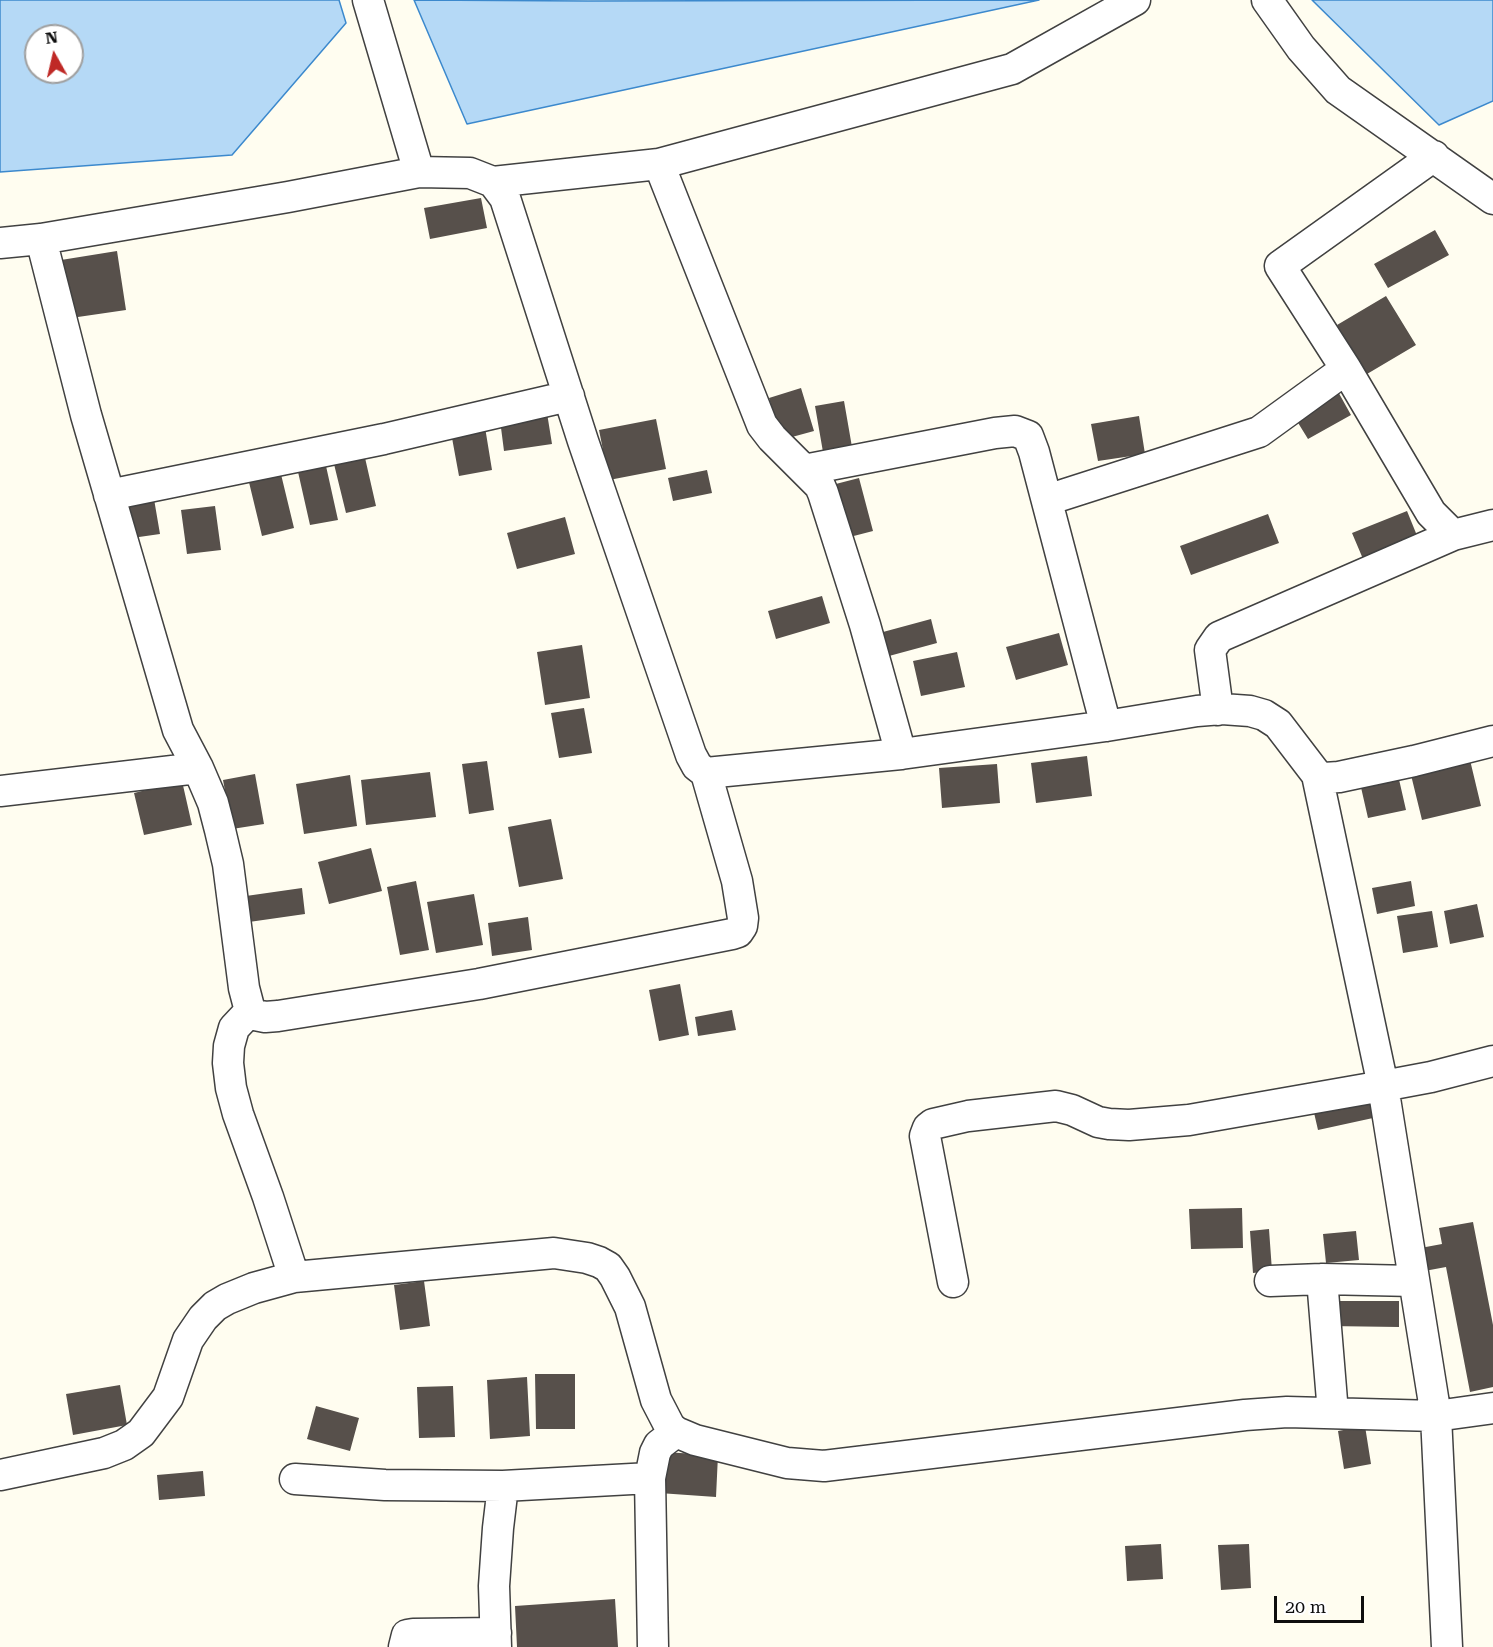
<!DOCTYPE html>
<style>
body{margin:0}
#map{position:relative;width:1493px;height:1647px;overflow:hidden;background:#fffdf0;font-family:"Roboto Serif",serif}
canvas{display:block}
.north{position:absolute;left:24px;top:24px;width:60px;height:60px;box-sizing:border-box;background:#fff;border:2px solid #9f9f9f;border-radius:50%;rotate:352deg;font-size:16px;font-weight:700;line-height:24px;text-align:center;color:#0e0e0e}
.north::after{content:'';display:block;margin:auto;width:21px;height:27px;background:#bf2926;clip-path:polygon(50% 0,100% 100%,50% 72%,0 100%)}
.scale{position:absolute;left:1274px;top:1596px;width:90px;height:27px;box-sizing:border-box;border:3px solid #0e0e0e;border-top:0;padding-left:8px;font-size:18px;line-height:21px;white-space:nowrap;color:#0e0e0e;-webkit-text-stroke:4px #fff;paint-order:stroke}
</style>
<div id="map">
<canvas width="1493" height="1647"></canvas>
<div class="north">N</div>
<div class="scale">20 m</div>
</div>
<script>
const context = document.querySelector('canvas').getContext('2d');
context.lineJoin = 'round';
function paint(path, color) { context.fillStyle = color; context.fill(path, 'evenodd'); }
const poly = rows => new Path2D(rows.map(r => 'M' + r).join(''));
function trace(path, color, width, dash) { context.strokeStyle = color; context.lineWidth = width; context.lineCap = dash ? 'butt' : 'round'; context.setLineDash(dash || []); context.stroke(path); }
const water = poly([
 [0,0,339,0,346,23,232,155,0,172,0,0],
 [36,36,72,36,72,72,36,72,36,36],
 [414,0,588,1,1039,0,467,124,414,0],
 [1312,0,1493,0,1493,101,1439,125,1312,0]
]);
paint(water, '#b5d9f6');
trace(water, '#3c89cd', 1.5);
paint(poly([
 [481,198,487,228,430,239,424,208],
 [1435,230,1449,255,1388,288,1374,264],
 [117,251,126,310,71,318,61,260],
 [1386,296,1416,345,1367,374,1337,325],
 [801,388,814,431,781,440,769,398],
 [1336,388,1351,415,1308,439,1292,413],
 [844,401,852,447,823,452,815,406],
 [547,413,552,444,504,451,500,420],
 [1139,416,1145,454,1098,461,1091,424],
 [656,419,666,469,609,480,599,430],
 [484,421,492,470,459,476,450,427],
 [363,449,376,506,346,513,332,456],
 [324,457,338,520,310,525,296,463],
 [279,466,294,528,262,536,247,474],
 [707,470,712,493,673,501,668,478],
 [859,478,873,531,842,539,828,486],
 [154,499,160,534,132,538,126,504],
 [215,506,221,550,187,554,181,510],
 [1407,511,1420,543,1366,566,1352,533],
 [1268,514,1279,543,1191,575,1180,546],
 [565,517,575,554,517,569,507,533],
 [822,596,830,623,776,639,768,611],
 [931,619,937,643,889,656,883,632],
 [1059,633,1068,665,1016,680,1006,647],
 [582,645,590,698,545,705,537,652],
 [957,652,965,687,921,696,913,661],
 [584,708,592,753,559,758,551,713],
 [1087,756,1092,796,1036,803,1031,763],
 [1470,760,1481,806,1422,820,1411,775],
 [487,761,494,810,469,814,462,764],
 [997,764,1000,803,942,808,939,768],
 [430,772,436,817,366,825,361,780],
 [255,774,264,824,232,829,223,780],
 [350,775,357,826,304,834,296,784],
 [1398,775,1406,810,1368,818,1360,783],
 [182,781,192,825,144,835,134,793],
 [551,819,563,879,519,887,508,827],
 [371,848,382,891,329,904,318,862],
 [416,881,429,950,400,955,387,887],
 [1411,881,1415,906,1377,914,1372,888],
 [302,888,305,914,249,922,246,896],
 [474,894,483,945,436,953,427,902],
 [1477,904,1484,937,1450,944,1444,911],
 [1432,911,1438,947,1403,953,1397,916],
 [528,917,532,950,492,956,488,923],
 [680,984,689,1035,659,1041,649,990],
 [732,1010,736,1030,698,1036,695,1017],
 [1368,1093,1373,1118,1318,1130,1312,1104],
 [1242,1208,1243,1248,1191,1249,1189,1209],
 [1473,1222,1493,1325,1493,1387,1470,1392,1446,1267,1419,1272,1415,1249,1442,1244,1439,1228],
 [1269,1229,1272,1271,1253,1273,1250,1231],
 [1356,1231,1359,1260,1326,1263,1323,1234],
 [424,1281,430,1326,400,1330,394,1285],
 [1328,1301,1399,1301,1399,1327,1328,1326],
 [535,1374,575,1374,575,1429,536,1429],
 [527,1377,530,1436,490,1439,487,1380],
 [120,1385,127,1425,73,1435,66,1394],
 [453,1386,455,1437,419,1438,417,1387],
 [316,1406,359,1418,350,1451,307,1439],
 [1365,1426,1371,1464,1344,1469,1338,1431],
 [661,1452,718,1455,716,1497,659,1493],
 [203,1471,205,1496,159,1500,157,1475],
 [1161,1544,1163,1579,1127,1581,1125,1546],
 [1249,1544,1251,1588,1221,1590,1218,1545],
 [615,1599,618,1647,517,1647,515,1606]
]), '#57504b');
const minor = poly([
 [368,0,419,172],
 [1267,0,1301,48,1338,90,1493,199],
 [1434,156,1280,266,1346,369,1431,513,1453,535,1493,525],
 [659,164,762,425,772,438,820,486,823,493,865,625,901,754],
 [493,182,659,164,1012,69,1135,0],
 [41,239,86,415,178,730,198,768,213,803,220,830,228,864,244,988,250,1011,255,1015,265,1017,278,1016,479,984,732,934,738,932,742,926,743,918,737,881,706,773],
 [0,243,41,239,288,197,419,172,470,173,493,182,505,198,583,441,691,755,697,766,706,773,901,754,1106,726,1197,711,1222,709,1250,711,1264,715,1278,724,1317,775,1324,778,1339,777,1414,761,1493,741],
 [804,470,995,433,1015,431,1028,436,1034,452,1106,726],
 [109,495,384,439,569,396],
 [1047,500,1259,432,1346,369],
 [1218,710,1210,650,1219,637,1453,535],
 [1317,775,1383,1086,1436,1416,1447,1647],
 [0,791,198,768],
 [250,1011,234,1028,229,1046,228,1063,231,1088,238,1114,268,1197,294,1277],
 [1322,1279,1333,1413],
 [1270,1281,1322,1279,1414,1281],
 [953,1282,925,1136,928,1128,933,1124,968,1116,1056,1106,1072,1110,1098,1122,1109,1124,1129,1125,1189,1120,1383,1086,1431,1077,1493,1061],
 [0,1475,104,1453,124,1445,141,1433,168,1397,188,1340,203,1318,215,1306,227,1299,254,1288,294,1277,554,1253,587,1258,599,1262,608,1267,615,1277,630,1307,656,1400,670,1427,676,1432,695,1440,787,1463,824,1466,1245,1415,1287,1412,1436,1416,1493,1408],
 [295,1479,385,1485,503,1486,650,1478],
 [404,1647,407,1635,413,1634,496,1633],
 [496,1647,494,1586,498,1528,503,1486],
 [653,1647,650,1478,655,1453,659,1445,676,1432]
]);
trace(minor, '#414141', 33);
trace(minor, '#fff', 30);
</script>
